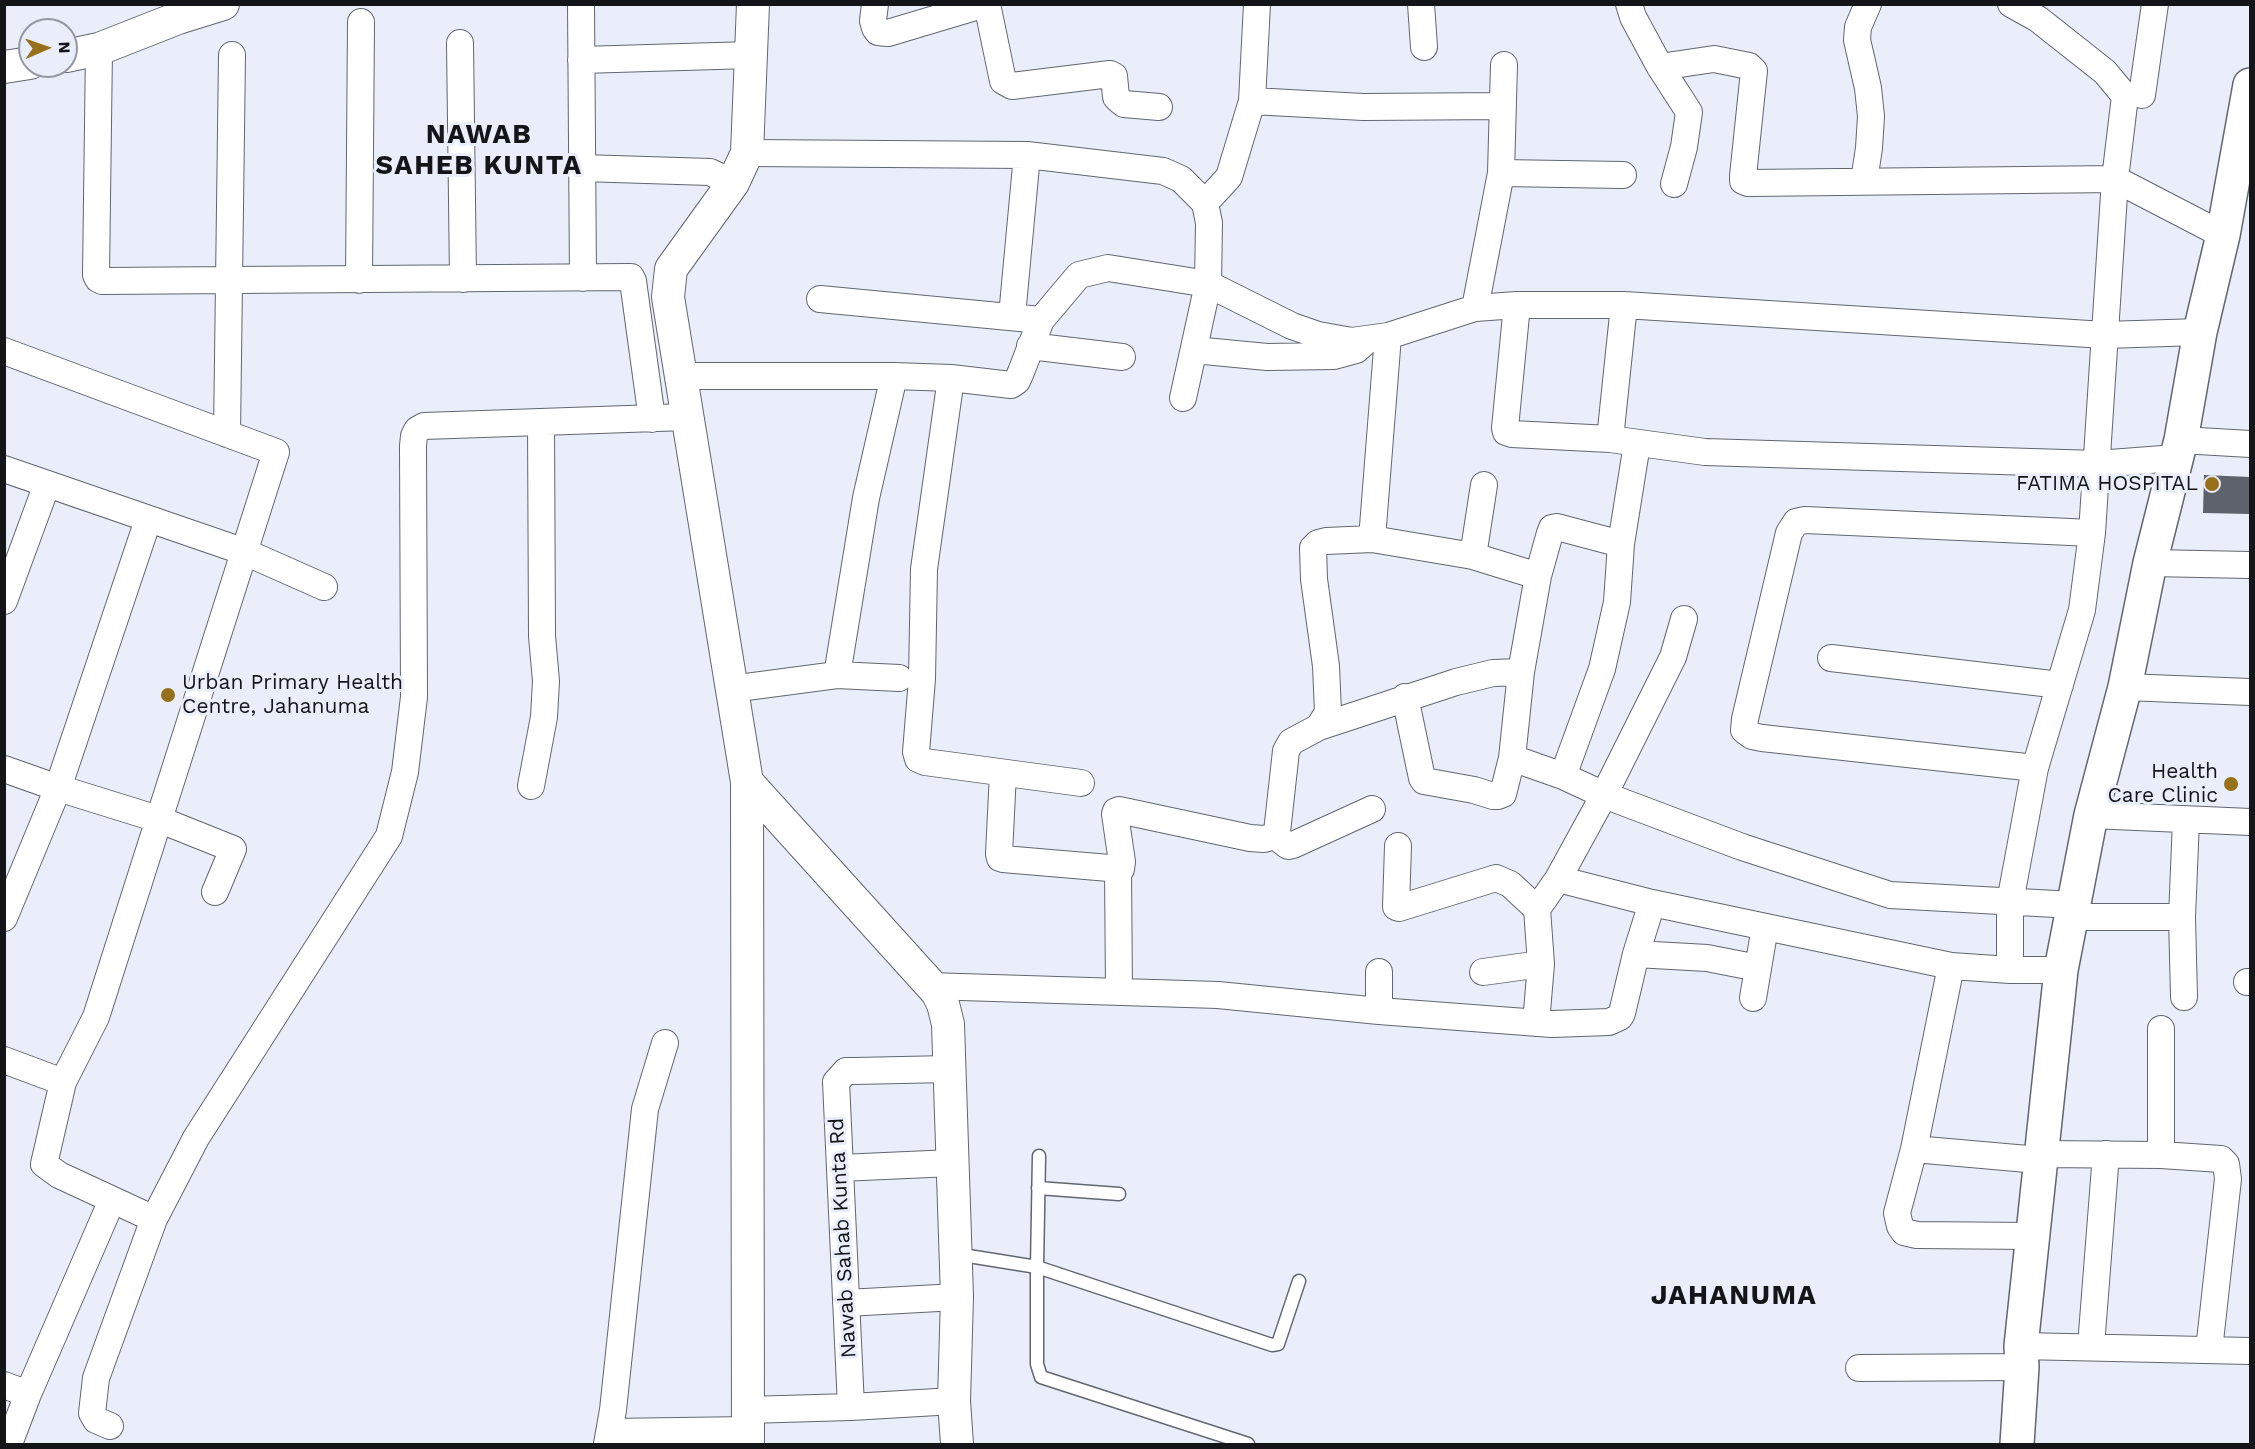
<!DOCTYPE html>
<style>
body{margin:0}
#map{position:relative;width:2255px;height:1449px;overflow:hidden;background:#e9eefa;font-family:"Work Sans",sans-serif}
canvas{display:block}
.frame{position:absolute;inset:0;border:6px solid #131519;pointer-events:none}
.north{position:absolute;left:18px;top:18px;width:60px;height:60px;box-sizing:border-box;background:#e9eefa;border:2px solid #9397a0;border-radius:50%;rotate:88deg;font-size:16px;font-weight:700;line-height:24px;text-align:center;color:#131519}
.north::after{content:'';display:block;margin:auto;width:21px;height:27px;background:#97701b;clip-path:polygon(50% 0,100% 100%,50% 72%,0 100%)}
</style>
<div id="map">
<canvas width="2255" height="1449"></canvas>
<div class="frame"></div>
<div class="north">N</div>
</div>
<script>
const context = document.querySelector('canvas').getContext('2d');
context.lineJoin = 'round';
function paint(path, color) { context.fillStyle = color; context.fill(path, 'evenodd'); }
const poly = rows => new Path2D(rows.map(r => 'M' + r).join(''));
function trace(path, color, width, dash) { context.strokeStyle = color; context.lineWidth = width; context.lineCap = dash ? 'butt' : 'round'; context.setLineDash(dash || []); context.stroke(path); }
function label(font, color, halo, rows, align = 'center') {
  context.font = font + ' "Work Sans",sans-serif'; context.lineWidth = 6; context.setLineDash([]); context.textBaseline = 'middle'; context.strokeStyle = halo; context.fillStyle = color; for (const [text, x, y, turn = 0] of rows) {
    context.save(); context.translate(x, y); context.rotate((+turn || 0) * Math.PI / 180); context.textAlign = isNaN(turn) ? turn : align; if (halo) context.strokeText(text, 0, 0); context.fillText(text, 0, 0); context.restore();
  }
}
paint(poly([
 [2204,475,2250,477,2250,514,2203,513]
]), '#5e626c');
const service = poly([
 [1039,1156,1037,1267,1272,1345,1278,1344,1299,1281],
 [1038,1188,1119,1194],
 [956,1254,1037,1267,1037,1364,1041,1377,1248,1444]
]);
const minor = poly([
 [581,4,583,278],
 [875,4,873,21,875,28,878,32,888,33,985,4],
 [987,4,1003,81,1012,86,1110,74,1114,76,1116,97,1119,100,1124,104,1159,107],
 [1421,4,1424,47],
 [1629,4,1633,17,1660,67,1689,112,1684,147,1674,184],
 [460,43,463,279],
 [99,49,96,275,98,279,102,281,631,277,633,281,652,419],
 [581,60,751,55],
 [1660,67,1714,59,1749,66,1754,71,1743,176,1743,181,1748,183,2115,179,2223,235],
 [2142,95,2155,4],
 [1252,101,1363,107,1503,106],
 [747,153,1027,155,1163,171,1181,179,1205,203,1209,223,1208,284,1183,398],
 [582,168,710,172,733,183],
 [1501,173,1504,65],
 [1864,181,1869,148,1871,116,1868,88,1857,40,1858,27,1868,4],
 [1205,203,1229,177,1252,101,1257,4],
 [359,280,361,22],
 [820,299,1041,320],
 [1517,305,1505,428,1506,432,1512,434,1610,439,1705,452,2097,464,2176,458],
 [1475,308,1501,173,1623,175],
 [1012,316,1027,155],
 [1030,346,1122,357],
 [1194,350,1267,357,1334,356,1356,350,1366,341],
 [4,351,276,452,96,1017,63,1082,44,1164,59,1175,154,1219],
 [680,376,894,376,951,378,1011,385,1017,381,1021,372,1041,320,1079,275,1108,268,1208,284,1292,326,1318,335,1352,341,1388,336,1475,308,1517,305,1624,305,2105,335,2200,332],
 [951,378,924,569,922,679,916,752,918,759,925,762,1081,783],
 [227,434,232,55],
 [1610,439,1624,305],
 [2181,440,2250,444],
 [4,469,245,552,324,587],
 [1372,539,1388,336],
 [1473,556,1538,576],
 [2150,563,2250,565],
 [4,601,47,484],
 [1831,658,2060,685],
 [837,675,899,678],
 [2125,687,2250,692],
 [731,689,837,675,866,498,894,376],
 [1405,697,1422,778,1424,781,1474,790,1493,796,1498,796,1503,794,1512,758,1521,672,1538,576,1550,533,1552,528,1557,527,1621,544],
 [1319,727,1456,682,1493,673,1521,672],
 [1512,758,1563,776,1604,795,1742,847,1890,895,2074,905],
 [2035,768,1762,738,1752,736,1744,730,1745,719,1789,533,1796,522,1805,520,2092,533],
 [4,769,58,788,158,819,233,849,215,892],
 [1003,773,999,854,1000,858,1003,859,1121,869,1122,862,1115,814,1116,811,1119,810,1250,838,1264,839,1275,836,1277,832,1286,751,1291,742,1319,727,1328,712,1326,666,1314,579,1313,548,1318,543,1326,541,1372,539,1473,556,1484,485],
 [1563,776,1602,669,1617,602,1621,544,1637,444],
 [531,786,544,717,546,681,542,636,541,422],
 [2091,815,2250,822],
 [1275,836,1288,846,1293,845,1372,809],
 [1398,846,1396,907,1399,908,1496,878,1510,884,1537,909],
 [1118,869,1119,991],
 [1558,879,1652,903,1951,966,2010,970,2061,970],
 [2071,917,2182,917],
 [4,918,58,788,148,520],
 [1636,954,1707,958,1758,968],
 [1951,966,1914,1149,1897,1213,1900,1226,1904,1232,1917,1235,2031,1236],
 [2010,970,2010,902,2035,768,2082,610,2092,533,2115,179,2125,96,2105,72,2038,19,2011,4],
 [1379,972,1379,1011],
 [1483,972,1541,964],
 [2247,982,2250,982],
 [929,986,1218,995,1379,1011,1552,1024,1609,1022,1620,1017,1622,1013,1636,954,1652,903],
 [2184,997,2182,917,2186,820],
 [1753,998,1765,927],
 [1536,1023,1541,964,1537,909,1558,879,1604,795,1673,657,1684,619],
 [4,1060,63,1082],
 [1914,1149,2039,1160],
 [2040,1154,2161,1155,2221,1159,2226,1164,2228,1179,2209,1350],
 [2161,1155,2161,1029],
 [840,1168,952,1163],
 [846,1303,957,1297],
 [2021,1346,2250,1351],
 [2091,1346,2106,1154],
 [1859,1368,2022,1367],
 [4,1385,28,1394],
 [851,1407,836,1082,846,1071,854,1071,949,1069],
 [747,1410,851,1407,954,1401],
 [110,1426,96,1420,92,1413,96,1378,154,1219,196,1138,389,836,405,772,414,697,413,446,414,436,417,430,424,426,686,417],
 [609,1432,748,1430],
 [9,1444,28,1394,112,1200],
 [607,1444,613,1410,645,1109,665,1043]
]);
const tertiary = poly([
 [66,56,99,49,178,18,223,4],
 [4,67,30,63],
 [747,782,937,992,943,1004,948,1024,957,1297,954,1401,957,1444],
 [748,1444,747,782,668,297,671,269,733,183,747,153,753,4]
]);
const secondary = poly([
 [2017,1444,2022,1367,2021,1346,2061,970,2091,815,2125,687,2150,563,2181,440,2200,332,2223,235,2250,85]
]);
trace(service, '#626670', 15);
trace(minor, '#626670', 28);
trace(tertiary, '#626670', 34);
trace(secondary, '#626670', 36);
trace(service, '#fff', 12);
trace(minor, '#fff', 26);
trace(tertiary, '#fff', 32);
trace(secondary, '#fff', 33);
for (const [x, y, r, color] of [
 [2212,484,8,"#97701b"],
 [168,695,8,"#97701b"],
 [2231,784,8,"#97701b"]
]) { const dot = new Path2D(); dot.arc(x, y, r, 0, 2 * Math.PI); context.fillStyle = color; context.fill(dot); trace(dot, '#e9eefa', 2); }
label('21px', '#131519', '#e9eefa', [
 ["FATIMA HOSPITAL",2198,484],
 ["Urban Primary Health",182,683,"left"],
 ["Centre, Jahanuma",182,707,"left"],
 ["Health",2218,772],
 ["Care Clinic",2218,796]
], 'right');
label('21px', '#131519', '#e9eefa', [
 ["Nawab Sahab Kunta Rd",843,1238,-93]
]);
context.letterSpacing = '1.5px';
label('bold 27px', '#131519', '#e9eefa', [
 ["NAWAB",479,135],
 ["SAHEB KUNTA",479,166],
 ["JAHANUMA",1734,1296]
]);
context.letterSpacing = '0px';
</script>
